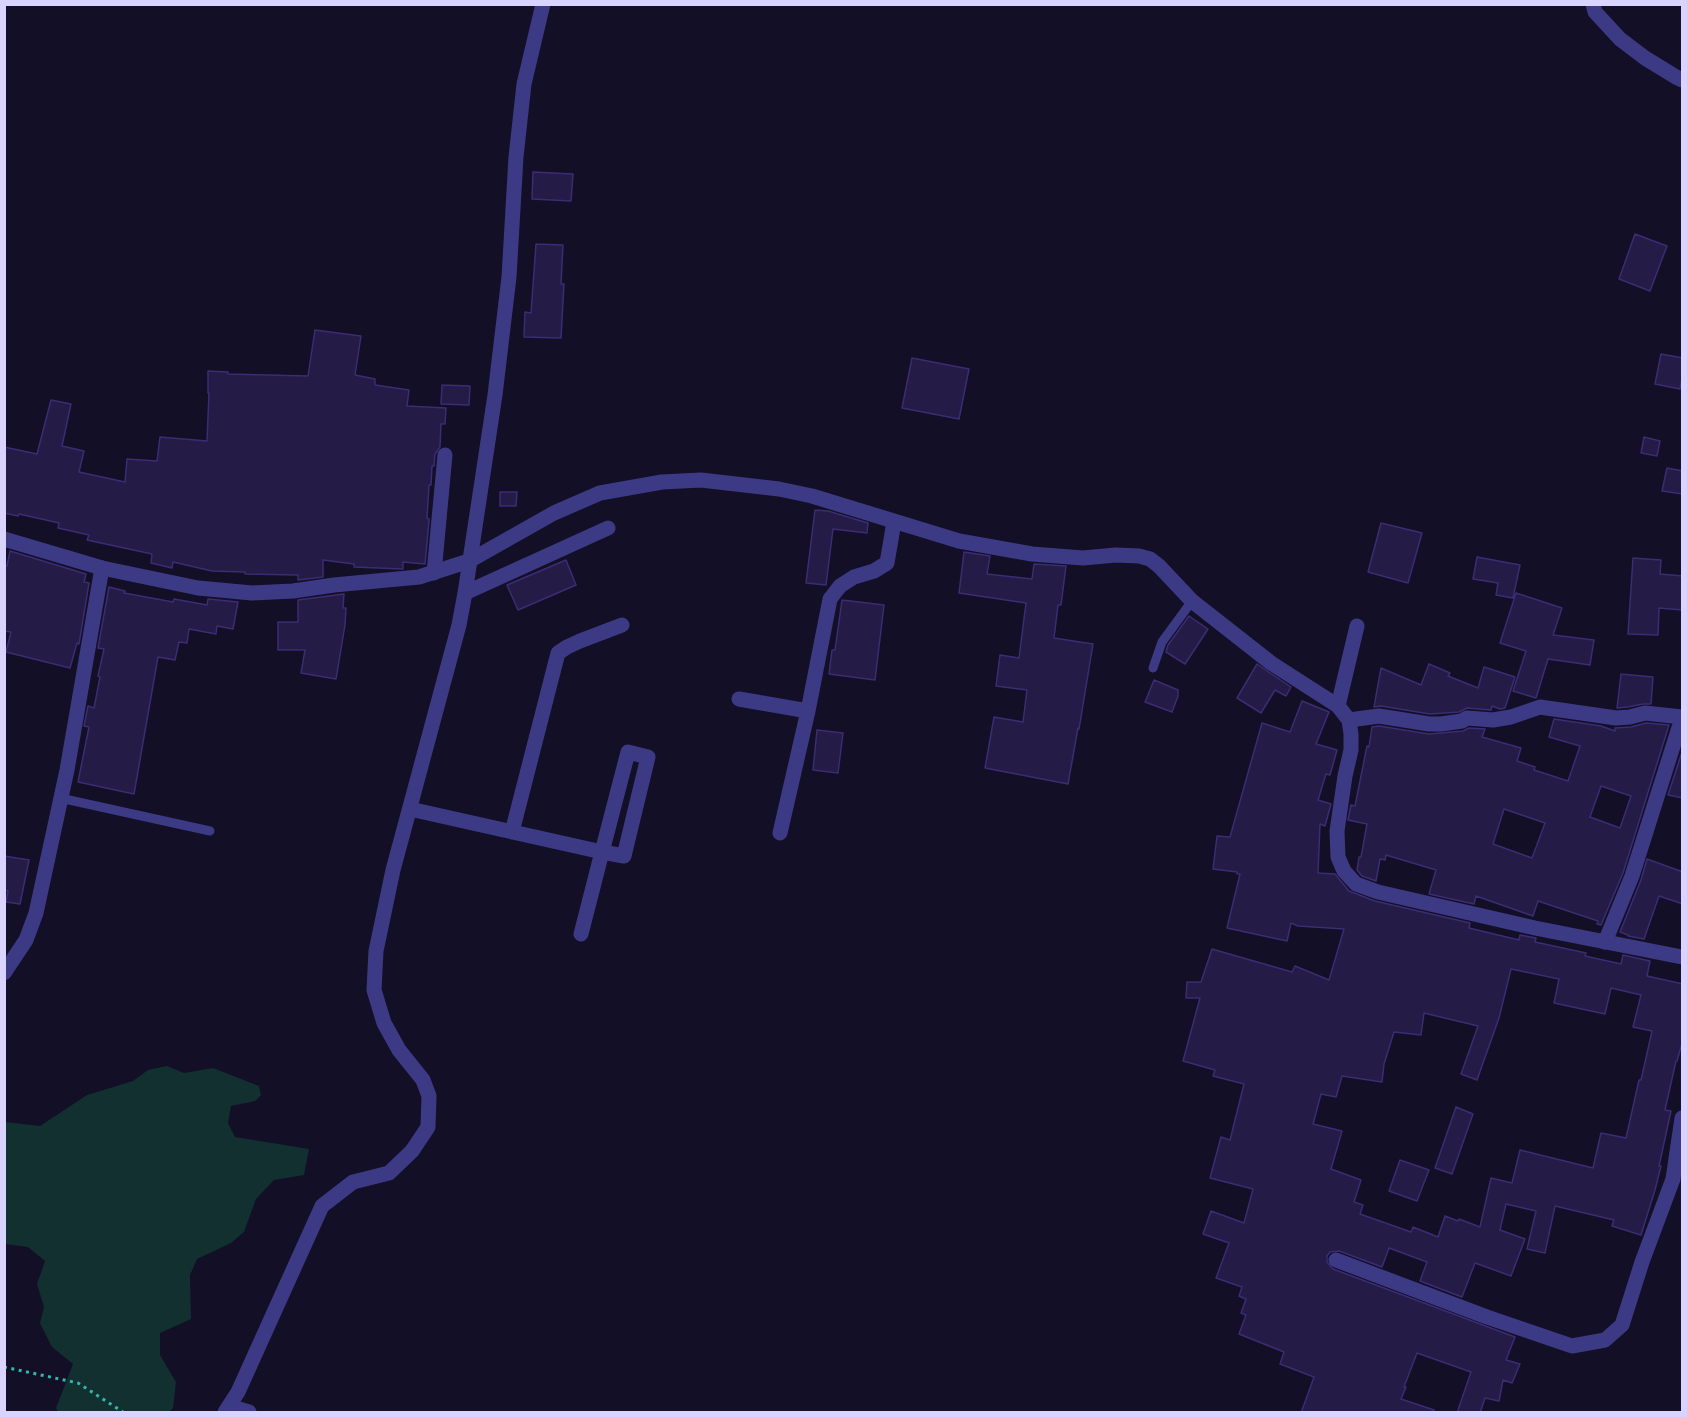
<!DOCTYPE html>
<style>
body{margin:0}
#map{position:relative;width:1687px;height:1417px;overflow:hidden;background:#130f26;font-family:Lato,sans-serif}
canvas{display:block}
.frame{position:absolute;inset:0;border:6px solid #d9d4ff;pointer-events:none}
</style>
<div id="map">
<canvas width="1687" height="1417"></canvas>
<div class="frame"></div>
</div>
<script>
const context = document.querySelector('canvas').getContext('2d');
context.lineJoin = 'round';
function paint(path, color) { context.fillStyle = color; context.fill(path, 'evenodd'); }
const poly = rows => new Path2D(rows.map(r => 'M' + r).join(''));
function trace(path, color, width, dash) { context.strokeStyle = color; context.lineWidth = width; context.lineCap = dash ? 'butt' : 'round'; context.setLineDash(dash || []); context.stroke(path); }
paint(poly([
 [167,1066,184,1073,213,1068,259,1086,261,1095,255,1101,231,1106,228,1123,235,1137,309,1149,304,1175,274,1180,256,1199,244,1232,231,1243,197,1259,190,1275,191,1319,160,1333,160,1355,176,1382,173,1408,169,1412,58,1412,56,1408,73,1364,52,1347,40,1323,44,1307,37,1284,45,1261,28,1247,5,1244,5,1122,40,1126,87,1095,133,1081,148,1070]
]), '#12302f');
const building = poly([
 [533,172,573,174,571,201,532,199,533,172],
 [1635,234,1667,246,1650,291,1619,279,1635,234],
 [536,244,563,245,561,284,564,284,561,338,524,337,525,312,531,313,536,244],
 [315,330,361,336,355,375,375,379,375,385,409,390,407,406,446,408,445,424,441,424,440,447,435,454,434,466,432,466,431,485,429,485,427,518,429,519,429,521,425,564,403,562,403,569,354,567,354,564,323,560,323,577,298,580,298,575,245,574,245,572,212,571,173,562,172,568,151,563,152,554,87,540,89,535,58,528,59,523,19,514,18,516,4,513,4,447,37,454,51,400,71,404,62,446,84,451,79,472,125,482,127,459,157,461,160,437,207,441,209,393,208,393,208,371,228,372,228,374,308,376,315,330],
 [1661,354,1683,358,1683,373,1680,389,1655,384,1661,354],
 [912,358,969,369,959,419,902,408,912,358],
 [442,385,470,386,469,405,441,404,442,385],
 [1644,437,1660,441,1657,456,1641,453,1644,437],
 [1667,468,1683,471,1683,494,1662,491,1667,468],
 [500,492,517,492,516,506,500,506,500,492],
 [815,510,828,511,868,523,867,533,833,529,826,585,806,583,815,510],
 [1381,523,1422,533,1408,583,1368,572,1381,523],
 [10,551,86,574,84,582,89,583,79,644,77,643,70,668,6,652,11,632,4,631,4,566,7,566,10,551],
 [964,552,990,556,987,574,1032,579,1034,564,1066,566,1061,605,1058,605,1054,638,1093,644,1079,729,1078,728,1068,784,985,768,994,717,1023,722,1027,690,996,686,1000,655,1019,658,1026,603,959,593,964,552],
 [1477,557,1520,565,1513,598,1496,595,1498,583,1473,579,1477,557],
 [1633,558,1661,560,1660,574,1683,576,1683,610,1659,608,1658,635,1628,634,1633,558],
 [566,560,576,585,518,610,507,585,566,560],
 [109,587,125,591,124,593,173,602,174,599,207,605,208,599,238,602,233,629,217,626,216,634,189,629,187,643,179,642,175,660,158,657,134,794,78,782,89,727,84,726,88,706,94,708,100,677,98,676,104,649,98,648,109,587],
 [1516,593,1562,608,1553,635,1594,640,1590,665,1548,659,1536,698,1513,691,1526,651,1500,643,1516,593],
 [344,594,343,608,346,608,345,625,336,679,301,673,305,650,278,650,278,622,298,622,298,600,344,594],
 [842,600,884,605,875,680,829,674,832,650,835,650,842,600],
 [1189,616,1208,629,1185,664,1166,652,1168,645,1189,616],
 [1257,664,1291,687,1286,696,1275,690,1261,713,1237,698,1257,664],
 [1429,664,1450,673,1448,676,1478,688,1484,667,1515,677,1505,708,1500,709,1492,706,1491,710,1467,708,1459,712,1430,714,1381,706,1374,707,1381,668,1421,685,1429,664],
 [1621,674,1653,677,1651,704,1643,704,1628,707,1617,708,1621,674],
 [1154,680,1178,690,1178,696,1172,712,1145,702,1154,680],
 [1302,701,1329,712,1316,744,1337,750,1330,775,1326,774,1318,800,1331,804,1325,826,1320,824,1318,873,1335,874,1349,891,1375,901,1470,923,1469,928,1519,940,1520,935,1536,938,1535,942,1586,953,1585,956,1621,964,1623,955,1650,961,1647,976,1683,984,1683,1040,1677,1061,1676,1061,1665,1110,1671,1111,1659,1166,1661,1166,1655,1190,1641,1235,1612,1226,1614,1220,1555,1206,1545,1253,1527,1249,1536,1211,1506,1204,1500,1230,1525,1239,1511,1276,1475,1263,1462,1297,1420,1281,1427,1262,1389,1248,1382,1267,1339,1251,1330,1252,1327,1256,1327,1262,1333,1269,1515,1337,1506,1360,1520,1364,1512,1383,1503,1380,1499,1401,1485,1398,1480,1413,1457,1413,1471,1372,1417,1353,1404,1387,1406,1387,1401,1399,1434,1410,1434,1413,1301,1413,1314,1377,1280,1364,1284,1352,1239,1334,1246,1315,1241,1313,1246,1299,1239,1296,1242,1287,1216,1278,1229,1243,1203,1234,1211,1211,1244,1223,1253,1189,1210,1178,1221,1137,1230,1140,1244,1084,1213,1076,1215,1070,1183,1061,1200,998,1186,998,1187,982,1201,982,1212,949,1292,972,1295,966,1329,980,1344,929,1298,926,1291,923,1287,941,1227,928,1240,874,1237,874,1237,872,1213,869,1217,836,1230,837,1262,723,1290,732,1302,701],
 [1511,969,1559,979,1554,1003,1605,1014,1611,988,1641,995,1633,1027,1652,1031,1641,1080,1639,1080,1626,1138,1601,1133,1593,1168,1520,1150,1512,1183,1491,1178,1480,1227,1459,1219,1458,1221,1445,1216,1438,1237,1413,1227,1411,1232,1360,1214,1363,1205,1354,1202,1361,1180,1331,1169,1342,1131,1313,1124,1321,1094,1336,1097,1342,1076,1382,1082,1384,1064,1394,1032,1421,1035,1424,1013,1478,1026,1461,1074,1477,1080,1499,1018,1511,969],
 [1554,719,1601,726,1615,731,1615,728,1631,727,1646,723,1669,725,1623,873,1601,925,1597,924,1598,921,1538,901,1533,916,1476,896,1474,904,1429,894,1436,870,1386,855,1385,860,1380,859,1376,881,1362,876,1357,870,1359,857,1361,857,1367,824,1348,820,1351,805,1355,806,1367,746,1369,747,1372,727,1379,726,1429,734,1463,731,1469,728,1485,729,1482,737,1521,748,1517,761,1535,767,1534,770,1568,781,1580,746,1549,737,1554,719],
 [1601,786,1631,796,1620,828,1590,817,1601,786],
 [1504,809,1545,823,1532,858,1493,844,1504,809],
 [817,730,843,733,838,773,813,770,817,730],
 [1683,749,1683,798,1668,795,1683,749],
 [4,856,29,860,20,904,6,902,8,891,4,890,4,856],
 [1647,859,1683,872,1683,904,1659,896,1644,939,1628,936,1628,935,1620,932,1641,880,1647,859],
 [1456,1107,1473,1114,1452,1174,1435,1168,1456,1107],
 [1400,1160,1429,1170,1417,1201,1389,1191,1400,1160]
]);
paint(building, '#241b47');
trace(building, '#3b2d73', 1.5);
trace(poly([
 [4,1367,78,1383,123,1412]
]), '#2fb8b0', 3, [3, 4.5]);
trace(poly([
 [1153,668,1162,642,1192,601],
 [60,798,210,831]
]), '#3d3a85', 9);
trace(poly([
 [1593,4,1595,12,1620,39,1645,58,1676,77,1682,80],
 [434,573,445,455],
 [465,593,608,528],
 [739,699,808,711],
 [1338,706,1357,626],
 [1349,720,1379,716,1429,724,1441,724,1462,721,1467,718,1493,720,1511,717,1540,707,1616,718,1630,717,1645,713,1682,717],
 [410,809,602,852,624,856,648,757,628,752,602,852,581,934],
 [512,832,558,653,567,647,580,641,622,625],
 [780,833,808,711,830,599,840,586,854,577,874,571,887,563,894,522],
 [1605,942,1632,876,1682,718],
 [4,973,26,940,36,913,67,770,102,568],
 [1336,1260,1487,1317,1572,1346,1605,1340,1622,1325,1642,1262,1673,1179,1682,1118],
 [229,1406,249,1412],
 [225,1412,238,1392,322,1206,353,1182,389,1173,412,1151,428,1127,429,1096,423,1080,399,1050,384,1023,374,990,376,951,393,870,459,625,465,593,495,395,509,277,516,157,524,84,543,4]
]), '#3d3a85', 15);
trace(poly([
 [4,539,102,568,198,588,252,593,293,591,334,585,419,577,469,561,554,513,600,493,662,482,701,480,779,489,812,496,959,541,1032,554,1083,558,1116,555,1139,556,1150,559,1159,566,1192,601,1271,663,1338,706,1349,720,1351,734,1351,750,1345,776,1337,831,1338,857,1344,871,1356,884,1378,892,1535,928,1682,957]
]), '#3d3a85', 15);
</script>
